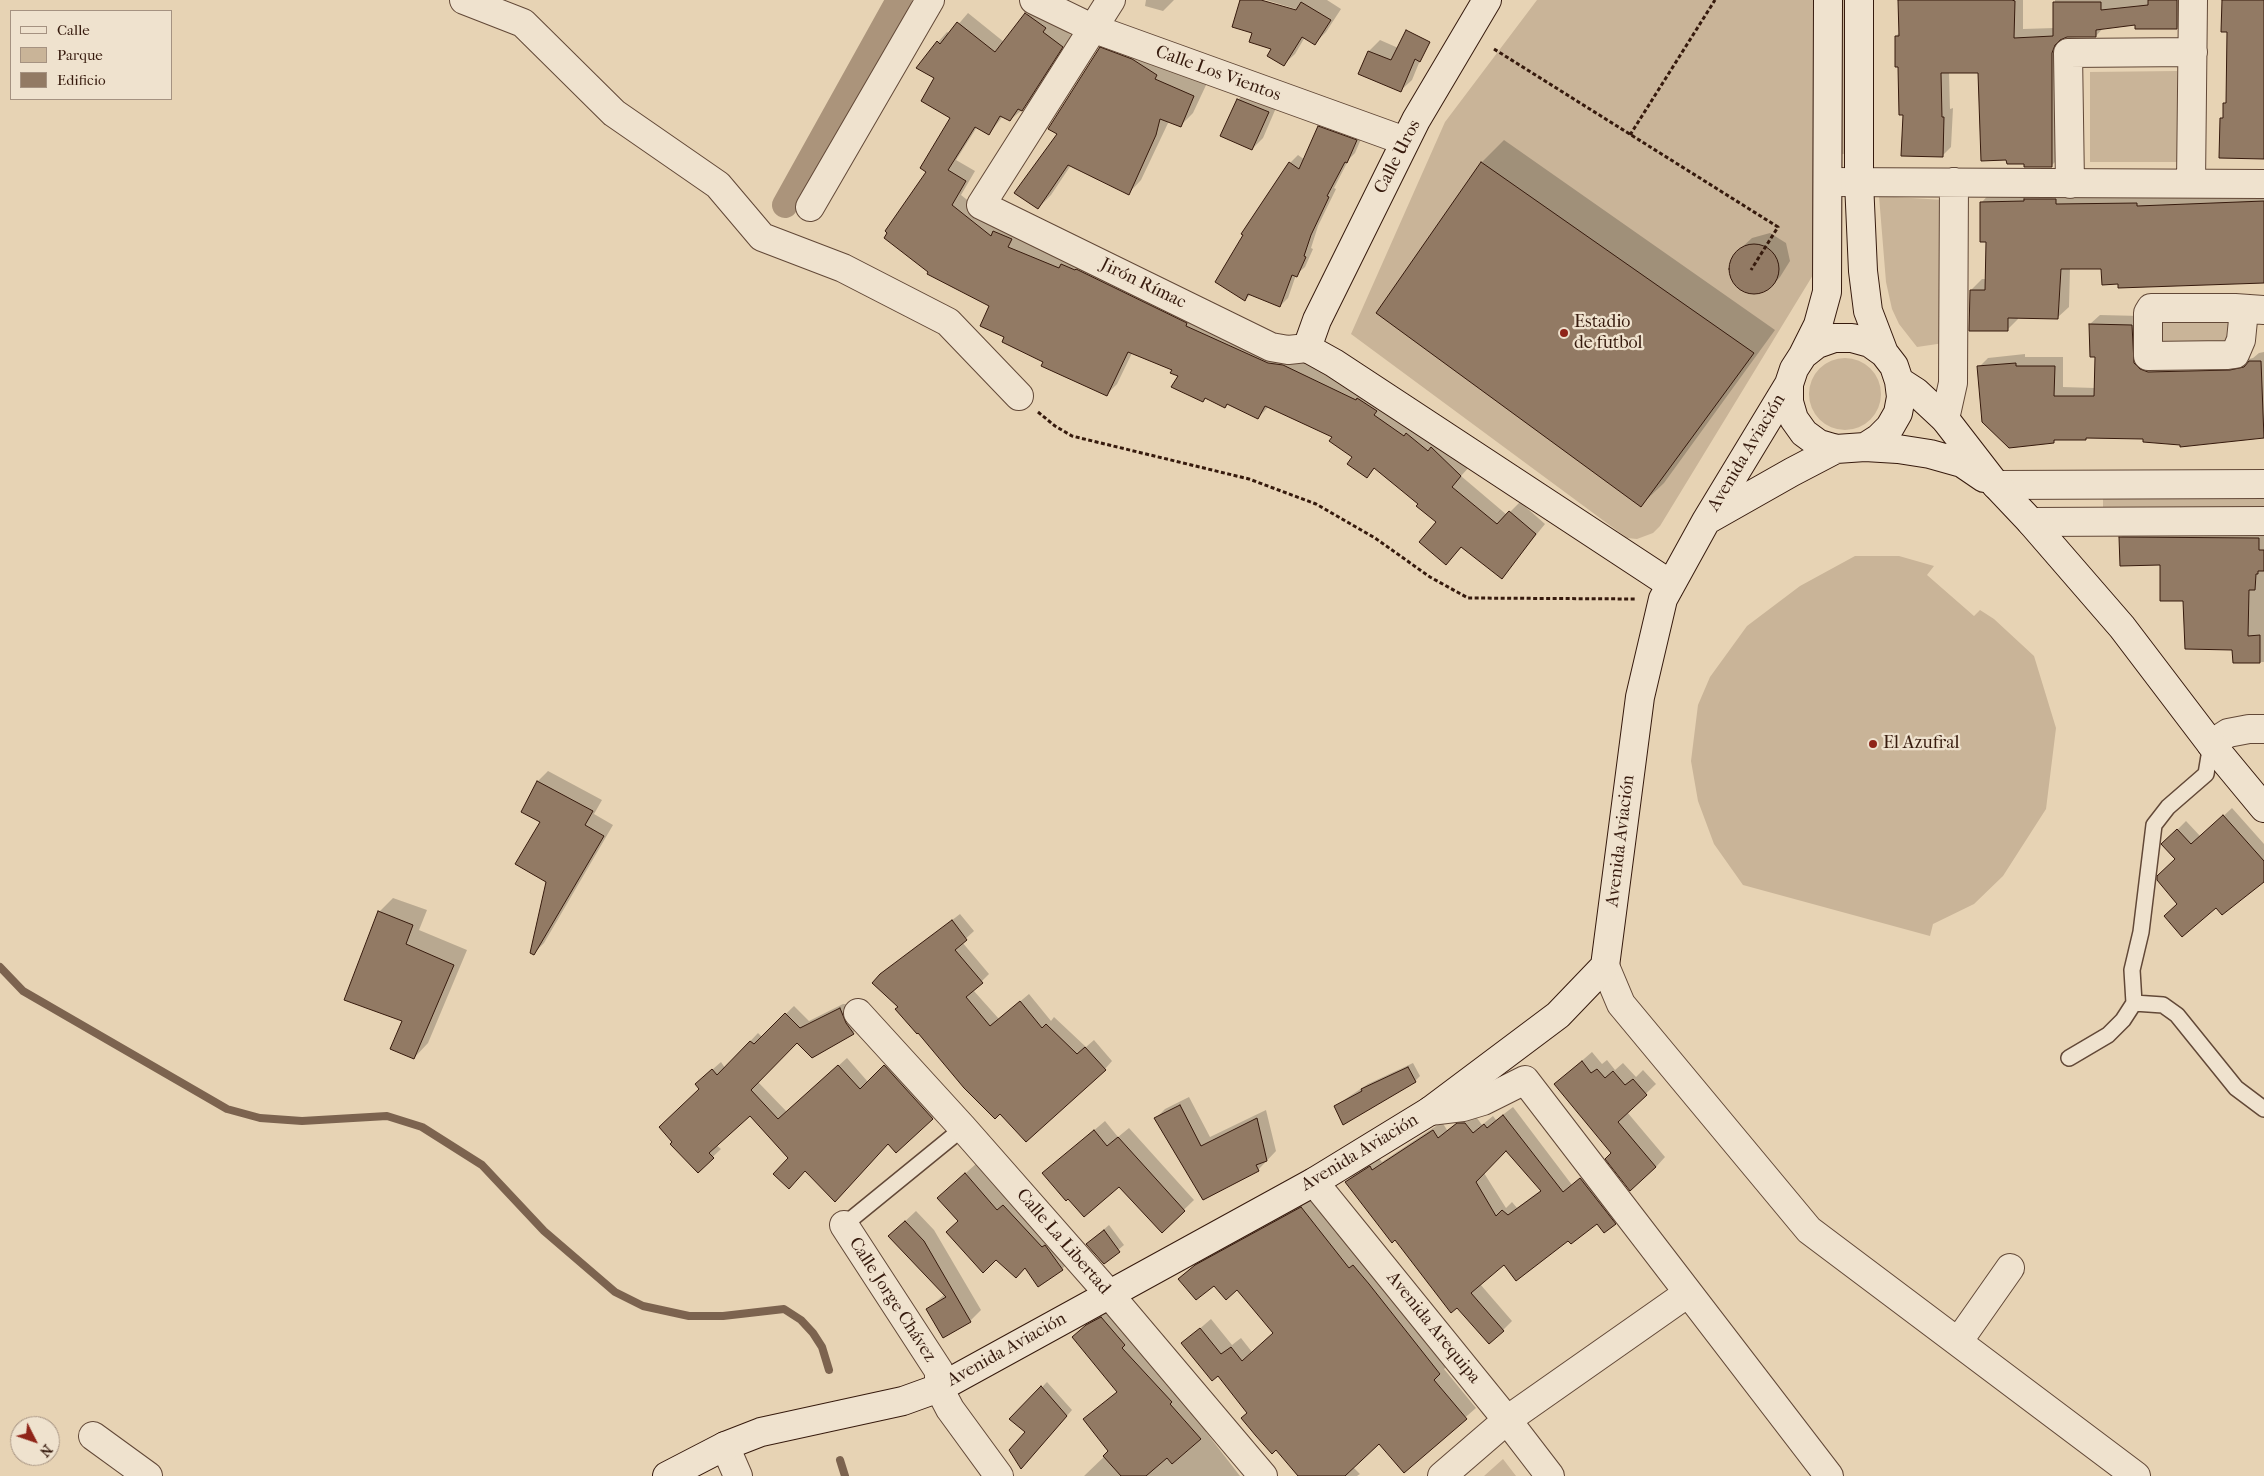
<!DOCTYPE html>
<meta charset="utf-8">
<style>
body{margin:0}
#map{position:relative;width:2264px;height:1476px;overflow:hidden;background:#e7d3b4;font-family:"IM FELL French Canon",serif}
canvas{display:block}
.legend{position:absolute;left:10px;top:10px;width:162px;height:90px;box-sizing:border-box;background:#efe2ce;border:1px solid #a59281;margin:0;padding:6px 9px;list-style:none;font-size:15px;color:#361a0d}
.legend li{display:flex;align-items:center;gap:10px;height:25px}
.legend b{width:25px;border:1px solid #a59281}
.north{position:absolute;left:10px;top:1416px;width:50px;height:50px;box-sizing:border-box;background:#efe2ce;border:1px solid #a59281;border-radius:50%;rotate:131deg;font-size:14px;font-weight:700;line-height:20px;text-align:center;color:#361a0d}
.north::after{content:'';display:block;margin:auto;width:18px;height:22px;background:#8f2418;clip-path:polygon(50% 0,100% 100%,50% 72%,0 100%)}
</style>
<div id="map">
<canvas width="2264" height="1476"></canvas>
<ul class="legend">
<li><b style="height:6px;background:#efe2ce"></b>Calle</li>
<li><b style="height:14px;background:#c9b498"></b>Parque</li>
<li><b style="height:14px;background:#927a64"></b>Edificio</li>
</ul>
<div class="north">N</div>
</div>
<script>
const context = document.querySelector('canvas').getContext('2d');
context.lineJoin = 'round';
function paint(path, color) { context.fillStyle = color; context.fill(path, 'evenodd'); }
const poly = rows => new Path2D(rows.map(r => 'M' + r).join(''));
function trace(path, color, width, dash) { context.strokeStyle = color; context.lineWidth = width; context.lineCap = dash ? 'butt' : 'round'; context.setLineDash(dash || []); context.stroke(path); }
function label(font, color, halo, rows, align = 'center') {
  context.font = font + ' "IM FELL French Canon",serif'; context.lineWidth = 4.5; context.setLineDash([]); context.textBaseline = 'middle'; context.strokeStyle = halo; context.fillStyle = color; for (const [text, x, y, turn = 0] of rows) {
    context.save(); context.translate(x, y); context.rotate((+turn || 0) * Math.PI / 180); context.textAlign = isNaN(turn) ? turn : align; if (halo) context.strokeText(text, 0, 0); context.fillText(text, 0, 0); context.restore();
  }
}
paint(poly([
 [1537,0,1813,0,1818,257,1813,275,1660,526,1653,533,1637,539,1627,538,1351,334,1445,122],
 [1840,0,1851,0,1852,154,1841,154],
 [2177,71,2177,162,2090,162,2090,72],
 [1879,196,1944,200,1944,343,1917,347,1899,324,1892,309,1886,282],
 [2234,315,2231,344,2154,349,2157,318],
 '1809 394a36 36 0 1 1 72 0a36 36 0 1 1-72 0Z',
 [2264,495,2264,509,2103,510,2103,496],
 [1855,556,1899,556,1934,566,1927,575,1974,616,1980,610,1994,619,2034,656,2056,728,2046,809,2003,876,1974,904,1933,924,1930,936,1743,885,1714,844,1698,801,1691,761,1698,705,1710,677,1747,626,1800,586],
 [1503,1459,1516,1476,1484,1476]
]), '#c9b498');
paint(poly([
 [1146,0,1174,0,1163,11,1145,6],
 [1241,0,1257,0,1301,13,1302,11,1266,0,1327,0,1341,9,1326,32,1315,43,1305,37,1295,54,1283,65,1273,49,1253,32],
 [1899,0,2023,0,2023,29,2054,28,2055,0,2186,0,2185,19,2177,28,2137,24,2104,27,2096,36,2062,38,2060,157,2051,166,1979,72,1949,72,1950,109,1953,108,1951,147,1942,156,1904,114,1896,36,1900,32],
 [1036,4,1052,21,1072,36,1031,100,1022,110,1010,120,1003,116,989,134,977,127,956,160,975,171,961,195,1000,226,1293,356,1367,391,1470,466,1461,476,1507,515,1520,502,1545,524,1502,577,1462,547,1446,563,1437,522,1420,503,1376,467,1366,477,1354,457,1333,437,1269,406,1258,418,1228,403,1225,407,1206,398,1203,401,1173,369,1132,353,1117,384,1107,394,1044,362,1006,336,928,172,951,117,936,78,938,42,947,32,950,34,968,13,1004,42],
 [1114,35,1207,83,1193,113,1180,126,1169,121,1141,180,1128,194,1071,165,1051,195,1038,208,1058,134,1100,48],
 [1380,40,1421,58,1412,80,1400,91,1360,74,1369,51],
 [1249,88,1279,101,1263,138,1252,149,1238,100],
 [1327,119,1364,132,1355,153,1349,159,1334,188,1336,189,1318,226,1311,248,1313,249,1305,267,1296,275,1288,298,1280,306,1251,294,1245,300,1290,163,1298,155,1305,160,1319,127],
 [1504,140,1775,330,1664,483,1641,505,1482,162],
 [1992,191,2264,192,2264,281,2102,268,2070,268,2069,307,2058,317,2018,317,2018,319,2007,330,1971,290,1982,279,1987,279,1987,241,1982,202],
 [1770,233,1786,243,1790,261,1780,277,1769,289,1751,293,1734,284,1730,265,1740,249,1752,238],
 [2100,315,2141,316,2141,347,2238,362,2253,358,2259,353,2264,352,2264,437,2181,445,2181,444,2144,437,2088,436,2086,439,2057,439,2053,442,1979,367,1988,358,2025,354,2025,357,2063,357,2063,387,2095,388,2096,356,2090,324],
 [2131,528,2264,529,2264,662,2234,662,2233,649,2205,650,2184,599,2161,564,2120,538],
 [548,771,602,800,594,814,613,825,544,943,534,953,548,881,538,781],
 [2232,808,2264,844,2264,880,2216,906,2178,903,2176,859,2172,835,2186,821,2201,837],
 [393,898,427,910,419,930,467,950,428,1043,414,1058,379,912],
 [960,914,974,931,962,942,989,974,973,990,999,1019,1029,994,1051,1021,1054,1017,1086,1047,1094,1040,1112,1061,1105,1069,900,1006,881,975],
 [843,1004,850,1004,861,1025,853,1033,812,1057,797,1042,758,1082,787,1112,847,1058,868,1082,893,1058,941,1110,896,1151,889,1143,805,1170,790,1158,750,1115,716,1145,721,1149,698,1171,701,1089,705,1076,721,1062,725,1068,758,1033,762,1037,794,1006,809,1021],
 [1592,1052,1602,1064,1607,1060,1615,1070,1623,1063,1636,1077,1643,1070,1656,1084,1627,1112,1665,1157,1656,1167,1613,1153,1555,1084],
 [1413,1063,1420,1076,1415,1081,1338,1104,1368,1084],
 [1189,1097,1210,1137,1266,1110,1276,1151,1258,1170,1204,1199,1156,1118,1165,1109],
 [1513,1107,1572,1185,1589,1170,1623,1214,1615,1223,1597,1222,1569,1239,1504,1263,1480,1284,1512,1321,1503,1330,1395,1239,1346,1182,1355,1173,1379,1158,1382,1162,1442,1122,1447,1130,1467,1115,1474,1114,1482,1125,1493,1116,1496,1120],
 [1506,1150,1541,1190,1517,1208,1512,1202,1506,1208,1484,1173],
 [1105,1121,1118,1137,1129,1128,1194,1200,1162,1231,1119,1186,1044,1173],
 [977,1163,1073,1258,1062,1269,1026,1266,938,1198],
 [1312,1197,1450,1363,1444,1369,1476,1408,1404,1471,1379,1442,1353,1467,1360,1474,1357,1476,1299,1476,1219,1374,1183,1343,1211,1319,1232,1345,1241,1338,1252,1352,1274,1332,1237,1288,1214,1284,1190,1269,1207,1255],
 [916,1211,934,1230,981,1310,970,1321,928,1309,945,1294,901,1225],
 [1109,1225,1124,1245,1104,1262,1087,1244],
 [1110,1309,1209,1430,1206,1432,1240,1476,1084,1476,1110,1451,1085,1419,1118,1391,1082,1329,1097,1316],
 [1047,1382,1072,1410,1026,1463,1027,1432,1011,1419]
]), '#0003');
trace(poly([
 [0,967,23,991,227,1109,260,1118,302,1121,387,1116,422,1127,482,1165,544,1231,615,1292,643,1306,689,1316,723,1316,784,1309,801,1320,813,1333,822,1347,829,1370],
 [840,1460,845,1476]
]), '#7c634f', 8);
trace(poly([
 [785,205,899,0]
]), '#ab947b', 26);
const building = poly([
 [1240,0,1261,0,1296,10,1301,2,1331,20,1315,45,1302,37,1284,66,1267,56,1271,49,1249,42,1252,33,1232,27,1240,0],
 [1898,0,2012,0,2015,1,2014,38,2053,36,2053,2,2101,2,2101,10,2148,5,2148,0,2177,0,2177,29,2135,29,2135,25,2096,30,2096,37,2067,37,2060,40,2055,45,2052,53,2052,167,2024,167,2024,164,2007,164,2006,160,1981,161,1978,73,1941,73,1942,117,1944,117,1943,157,1901,156,1903,115,1899,115,1898,67,1895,67,1895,36,1899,36,1898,0],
 [2222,0,2264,0,2264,159,2219,158,2220,118,2223,118,2223,103,2226,103,2227,32,2221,32,2222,0],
 [1025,13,1046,28,1043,32,1063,47,1022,111,1018,109,1010,121,1000,116,989,135,975,127,948,170,966,181,952,205,991,236,993,231,1012,239,1008,247,1059,268,1061,264,1075,270,1076,269,1187,323,1186,326,1268,363,1283,365,1356,400,1357,398,1377,411,1374,415,1404,436,1406,433,1428,451,1431,447,1461,476,1452,487,1497,524,1509,511,1536,534,1502,579,1461,547,1446,565,1419,542,1436,522,1416,506,1418,504,1374,468,1367,478,1347,464,1352,457,1329,441,1332,437,1265,406,1258,419,1227,404,1225,408,1205,398,1203,402,1171,387,1178,376,1170,373,1172,370,1128,352,1107,396,1041,366,1043,362,1002,342,1004,337,980,326,989,306,927,274,928,272,884,238,887,233,885,231,926,172,920,168,950,118,921,101,934,78,916,68,937,41,940,44,957,22,995,52,1025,13],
 [1406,30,1430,42,1420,62,1415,59,1401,92,1358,74,1368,51,1391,60,1406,30],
 [1100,47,1132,59,1157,75,1155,79,1194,96,1181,127,1160,119,1156,135,1129,195,1068,165,1038,209,1014,193,1057,134,1048,129,1100,47],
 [1237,99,1269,112,1252,150,1220,136,1237,99],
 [1318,126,1357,140,1347,163,1345,162,1327,196,1329,197,1311,235,1304,256,1306,257,1297,277,1292,275,1280,307,1248,294,1245,301,1215,282,1243,235,1241,234,1289,162,1299,169,1318,126],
 [1481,162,1754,353,1641,507,1376,313,1481,162],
 [2024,199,2056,199,2056,204,2137,203,2137,206,2264,201,2264,283,2118,288,2118,284,2102,285,2101,269,2061,269,2058,319,2008,318,2008,331,1969,331,1970,290,1985,290,1986,242,1980,242,1980,202,2024,201,2024,199],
 '1729 269a25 25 0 1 1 50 0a25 25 0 1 1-50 0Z',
 [2089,324,2132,325,2134,363,2140,369,2148,372,2230,370,2244,367,2249,361,2261,361,2264,438,2180,447,2180,445,2143,442,2143,439,2086,438,2086,440,2054,440,2054,443,2009,448,1982,422,1977,366,2016,363,2016,366,2055,366,2054,396,2094,396,2095,357,2090,357,2089,324],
 [2119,537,2259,538,2259,550,2264,550,2264,571,2258,571,2258,574,2256,574,2255,590,2249,590,2248,636,2260,635,2260,663,2233,663,2232,650,2185,649,2183,601,2160,601,2160,565,2120,566,2119,537],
 [537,781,593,811,585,825,604,836,534,955,530,953,546,882,515,864,540,822,521,812,537,781],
 [2223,815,2264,861,2264,882,2222,915,2216,908,2182,937,2164,916,2177,904,2157,880,2157,876,2175,859,2161,844,2177,829,2191,844,2223,815],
 [378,911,413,925,406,944,454,965,414,1059,390,1049,402,1021,344,1000,378,911],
 [952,920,967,940,955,950,983,983,966,997,990,1026,1020,1001,1042,1028,1046,1024,1077,1054,1085,1047,1106,1070,1026,1142,1000,1114,995,1119,964,1088,918,1033,917,1034,895,1009,898,1007,872,983,880,974,952,920],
 [840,1008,846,1023,854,1034,812,1058,797,1043,751,1090,778,1119,838,1065,860,1089,884,1065,933,1119,896,1153,888,1144,835,1202,805,1171,789,1189,773,1174,788,1158,750,1116,709,1153,714,1158,698,1173,670,1144,672,1142,659,1127,699,1089,695,1084,712,1069,717,1075,750,1041,754,1044,785,1013,800,1028,840,1008],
 [1582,1061,1591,1073,1597,1069,1605,1078,1613,1071,1625,1085,1633,1079,1647,1095,1618,1122,1656,1167,1630,1191,1605,1159,1611,1153,1554,1084,1582,1061],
 [1408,1067,1416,1082,1343,1125,1334,1106,1362,1091,1361,1089,1408,1067],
 [1180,1105,1201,1146,1257,1118,1267,1161,1256,1165,1259,1171,1203,1200,1154,1118,1180,1105],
 [1503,1115,1563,1192,1580,1178,1616,1224,1604,1233,1597,1224,1571,1244,1568,1241,1516,1281,1504,1265,1471,1293,1504,1331,1489,1344,1457,1308,1451,1313,1395,1240,1392,1243,1345,1182,1370,1166,1372,1170,1433,1130,1438,1138,1457,1123,1465,1123,1473,1133,1484,1124,1487,1128,1503,1115],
 [1506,1151,1541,1191,1508,1215,1502,1210,1496,1216,1476,1182,1506,1151],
 [1094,1130,1107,1146,1118,1137,1185,1211,1162,1233,1119,1187,1084,1217,1068,1199,1066,1201,1042,1173,1094,1130],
 [965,1173,997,1210,1003,1205,1042,1247,1045,1245,1063,1270,1038,1287,1025,1268,1016,1278,996,1260,983,1273,946,1232,958,1221,937,1198,965,1173],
 [1301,1207,1349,1268,1353,1265,1369,1284,1440,1374,1434,1380,1467,1419,1404,1473,1379,1444,1345,1476,1298,1476,1276,1450,1272,1454,1256,1436,1241,1418,1247,1413,1218,1376,1212,1381,1181,1343,1200,1328,1221,1354,1231,1347,1242,1361,1273,1333,1237,1290,1226,1300,1214,1286,1196,1300,1178,1279,1195,1265,1301,1207],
 [905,1221,924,1241,971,1322,943,1338,926,1309,946,1297,888,1236,905,1221],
 [1104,1230,1120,1252,1104,1264,1086,1244,1104,1230],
 [1101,1317,1125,1345,1122,1348,1172,1402,1170,1404,1201,1439,1172,1464,1167,1458,1146,1476,1121,1476,1103,1456,1108,1451,1083,1419,1117,1392,1072,1337,1086,1325,1101,1317],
 [1041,1386,1067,1416,1021,1469,1009,1450,1025,1432,1009,1419,1041,1386]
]);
paint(building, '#927a64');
trace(building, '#361a0d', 1);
const lane = poly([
 [2134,1003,2163,1005,2177,1015,2236,1088,2264,1109],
 [2069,1058,2108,1035,2123,1020,2134,1003,2132,970,2141,932,2154,825,2168,807,2206,774,2211,744],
 [844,1225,963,1128]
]);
const street = poly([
 [464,0,523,23,614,113,718,185,762,237,843,268,948,322,1019,396],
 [1034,0,1092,28,1405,141],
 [1111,0,981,205,1271,347,1288,350,1307,348],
 [1829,182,2264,184],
 [2191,183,2193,0],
 [2070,184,2068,53,2193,52],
 [810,207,930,0],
 [2244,310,2241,340,2235,354,2228,355,2148,356,2148,313,2151,308,2235,308,2264,310],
 [1945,419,1953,383,1954,182],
 [1996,485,2264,484],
 [2031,522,2264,521],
 [2211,744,2228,733,2249,729,2264,729],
 [1605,966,1621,1004,1809,1230,2136,1476],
 [858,1013,963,1128,1109,1294,1263,1476],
 [1430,1111,1463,1107,1483,1101,1525,1080,1829,1476],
 [1314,1182,1507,1420,1550,1476],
 [844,1225,939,1371,939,1388,950,1409,999,1476],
 [1958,1342,2010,1268],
 [93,1436,148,1476],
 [725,1446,738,1476],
 [1442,1476,1507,1420,1688,1293]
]);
const secondary = poly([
 [1487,0,1416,120,1317,320,1307,348,1334,363,1670,584],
 [1859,0,1859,182,1863,271,1868,311,1884,353,1894,366,1899,381,1901,397,1898,413,1890,427,1879,438,1865,447,1836,449,1819,444,1804,433,1794,419,1789,402,1789,384,1794,369,1803,355,1817,344,1834,338,1852,338,1870,343,1884,353],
 [1803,355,1818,325,1827,292,1828,0],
 [1899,381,1916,392,1945,419,1996,485,2031,522,2122,627,2211,744,2264,808],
 [1865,447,1898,449,1930,454,1962,463,1984,478],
 [1709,519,1792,472,1836,449],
 [667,1476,725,1446,761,1432,903,1401,939,1388,1314,1182,1430,1111,1558,1015,1605,966,1640,697,1663,599,1706,521,1789,384]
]);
trace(lane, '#624837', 18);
trace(street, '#624837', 30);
trace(secondary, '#361a0d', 30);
trace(poly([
 [1494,49,1778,227,1751,270],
 [1630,135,1715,0],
 [1038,412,1055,426,1072,436,1249,479,1316,504,1375,538,1430,577,1468,598,1637,599]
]), '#361a0d', 3, [4, 2.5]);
trace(lane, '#efe2ce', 15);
trace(street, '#efe2ce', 28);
trace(secondary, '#efe2ce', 28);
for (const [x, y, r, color] of [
 [1564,333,5,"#8f2418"],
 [1873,744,5,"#8f2418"]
]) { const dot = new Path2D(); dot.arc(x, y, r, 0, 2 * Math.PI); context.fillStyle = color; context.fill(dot); trace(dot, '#efe2ce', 2); }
label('18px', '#361a0d', '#efe2ce', [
 ["Calle Los Vientos",1218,74,20],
 ["Calle Uros",1398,157,-63],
 ["Jirón Rímac",1143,284,26],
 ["Avenida Aviación",1747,453,-59],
 ["Avenida Aviación",1621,841,-83],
 ["Avenida Aviación",1360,1153,-31],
 ["Calle La Libertad",1063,1242,49],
 ["Calle Jorge Chávez",892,1300,57],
 ["Avenida Arequipa",1433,1328,51],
 ["Avenida Aviación",1007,1350,-29]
]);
label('18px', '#361a0d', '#efe2ce', [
 ["Estadio",1574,323],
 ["de futbol",1574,344],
 ["El Azufral",1883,744]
], 'left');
</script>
